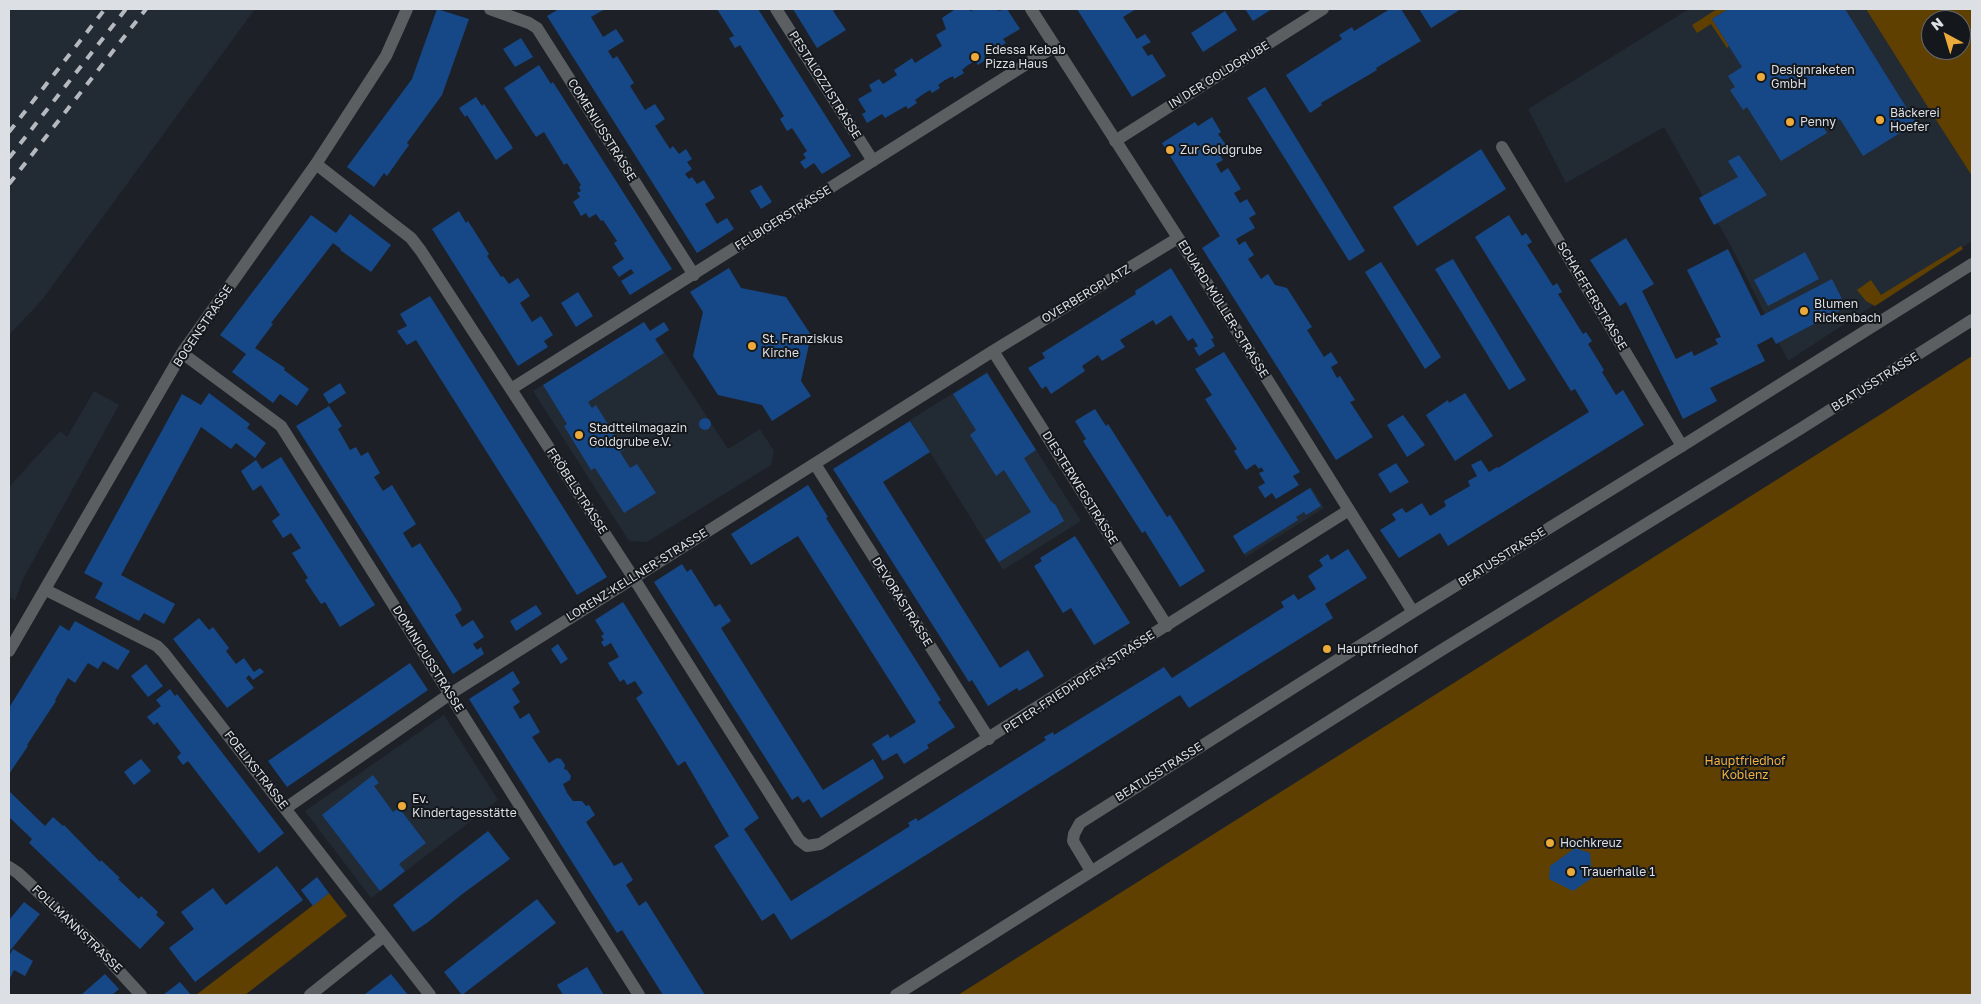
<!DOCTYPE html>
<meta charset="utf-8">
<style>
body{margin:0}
#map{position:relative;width:1981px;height:1004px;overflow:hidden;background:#1d2127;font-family:"Golos Text",sans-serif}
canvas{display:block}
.frame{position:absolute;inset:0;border:10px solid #dcdfe3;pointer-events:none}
.north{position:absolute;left:1921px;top:10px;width:50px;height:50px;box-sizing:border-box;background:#14181d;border:1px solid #64686c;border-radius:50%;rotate:321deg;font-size:14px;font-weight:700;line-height:20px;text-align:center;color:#dcdfe3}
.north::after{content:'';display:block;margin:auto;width:18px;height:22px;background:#ebaa39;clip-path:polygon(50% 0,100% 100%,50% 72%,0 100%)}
</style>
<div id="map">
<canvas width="1981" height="1004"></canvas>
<div class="frame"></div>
<div class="north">N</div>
</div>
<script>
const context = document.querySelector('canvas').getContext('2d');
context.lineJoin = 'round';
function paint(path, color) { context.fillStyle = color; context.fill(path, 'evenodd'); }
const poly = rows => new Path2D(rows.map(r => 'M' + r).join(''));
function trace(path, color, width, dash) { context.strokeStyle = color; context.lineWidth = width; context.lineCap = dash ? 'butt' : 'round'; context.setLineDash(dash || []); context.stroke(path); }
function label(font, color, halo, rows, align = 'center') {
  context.font = font + ' "Golos Text",sans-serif'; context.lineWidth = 4; context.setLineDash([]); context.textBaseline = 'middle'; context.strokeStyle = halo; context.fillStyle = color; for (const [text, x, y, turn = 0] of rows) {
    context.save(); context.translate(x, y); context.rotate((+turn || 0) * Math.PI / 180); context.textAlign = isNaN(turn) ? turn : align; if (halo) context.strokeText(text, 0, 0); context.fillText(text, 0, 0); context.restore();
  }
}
paint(poly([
 [9,9,255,9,42,300,9,335],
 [1689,9,1866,9,1972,176,1972,241,1788,361,1732,248,1664,127,1566,183,1528,109],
 [644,322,650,331,664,322,669,330,656,339,728,449,760,429,774,451,771,465,647,542,629,541,533,391],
 [987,372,1081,521,1003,570,910,420],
 [94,391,119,405,23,579,15,601,9,596,9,487,60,431,67,437],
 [1311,487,1324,508,1246,557,1233,536],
 [444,715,498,800,371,898,305,811]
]), '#222a34');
paint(poly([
 [1717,9,1728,9,1712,19,1729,46,1727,48,1711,24,1697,33,1692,25],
 [1866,9,1972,9,1972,176,1931,112],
 [1931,20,1961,20,1961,50,1931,50],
 [1961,246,1963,249,1875,306,1866,301,1857,290,1871,280,1881,295],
 [1972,356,1972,995,958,995,1878,416],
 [329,893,347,916,245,995,196,995]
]), '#604000');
paint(poly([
 [437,9,469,19,442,95,407,143,409,145,387,176,384,173,374,187,347,167,412,79],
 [559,9,605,9,591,17,603,37,616,29,624,41,608,51,613,59,617,56,629,75,634,83,630,86,645,110,655,104,665,119,655,126,670,149,673,146,679,154,686,149,692,159,687,162,692,169,685,174,689,179,692,177,697,184,704,180,715,198,705,204,717,224,727,218,734,229,697,253,547,16],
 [717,9,758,9,851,156,822,174,814,163,805,169,800,162,806,158,803,154,807,151,792,128,787,131,780,119,784,116,740,45,735,48,729,38,734,36],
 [793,9,837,9,833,11,846,30,817,48],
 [953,9,969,9,970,11,977,9,997,9,998,11,1007,9,1020,29,1003,39,1006,43,984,56,987,59,978,65,975,61,968,65,962,70,964,73,954,79,953,76,945,80,938,85,940,88,932,93,930,90,922,95,915,100,917,103,908,109,906,106,885,118,882,114,867,123,862,114,866,112,858,99,872,91,869,85,879,79,883,84,897,75,894,70,912,58,915,63,942,46,936,35,946,29,942,18,954,10],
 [1077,9,1136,9,1123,17,1137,39,1145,34,1151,42,1142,47,1148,56,1152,54,1166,76,1132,97],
 [1245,9,1272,9,1253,21],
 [1390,9,1401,9,1421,41,1376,68,1377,70,1321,103,1322,105,1310,113,1286,75,1342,39,1339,35,1352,27,1354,31],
 [1419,9,1461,9,1431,28],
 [1728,9,1845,9,1916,123,1863,156,1840,119,1824,128,1827,133,1781,161,1747,107,1743,110,1730,90,1735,87,1728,76,1742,67,1712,19],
 [1225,11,1237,30,1203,52,1191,33],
 [521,38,533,57,515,67,503,49],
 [539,65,551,84,553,82,672,269,630,295,621,281,634,273,631,269,619,277,612,267,624,259,614,243,617,241,603,220,601,221,596,214,589,218,586,213,581,216,573,202,580,197,577,193,581,191,579,187,581,185,567,163,564,165,544,132,536,137,504,88],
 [1265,87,1365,251,1349,261,1247,98],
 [476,97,482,106,484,104,513,148,496,160,467,115,465,117,459,108],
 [1212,117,1221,132,1218,134,1227,146,1217,151,1223,160,1216,164,1221,173,1228,168,1241,189,1234,193,1240,203,1247,199,1256,214,1249,218,1255,228,1236,239,1239,245,1245,241,1254,255,1248,259,1261,279,1268,274,1275,285,1287,288,1312,327,1307,330,1324,357,1331,352,1338,363,1331,367,1337,378,1340,376,1355,400,1350,402,1373,437,1336,460,1202,248,1220,236,1162,143,1195,122,1198,126],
 [1481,149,1506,189,1417,246,1393,207],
 [1739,155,1767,195,1714,225,1699,198,1738,177,1728,161],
 [761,185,772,202,761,209,750,191],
 [459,211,466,223,468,221,489,254,487,256,501,277,503,276,509,284,518,278,530,296,520,303,532,322,541,316,553,335,544,341,548,347,518,366,432,229],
 [350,214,391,245,371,272,340,250,341,249,333,243,271,323,273,324,255,348,285,368,284,370,309,389,297,406,280,394,273,403,232,372,246,354,220,335,311,215,336,233],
 [1509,215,1522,236,1526,233,1532,242,1527,245,1553,286,1557,283,1562,292,1558,294,1583,334,1586,332,1592,341,1588,344,1604,370,1602,372,1616,395,1623,390,1644,425,1448,546,1440,533,1399,558,1380,530,1396,520,1392,514,1402,508,1406,513,1422,503,1430,516,1446,506,1444,501,1470,486,1468,481,1477,476,1471,465,1481,460,1489,472,1497,467,1498,468,1589,412,1575,389,1571,391,1475,237],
 [1626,238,1654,284,1642,291,1676,359,1692,351,1694,356,1718,344,1715,339,1721,337,1687,270,1728,249,1761,316,1832,279,1846,307,1776,344,1772,337,1757,345,1765,361,1710,388,1717,401,1683,419,1626,302,1620,306,1590,260],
 [1805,252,1819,279,1768,306,1754,280],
 [1453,259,1526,380,1509,390,1435,269],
 [1381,262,1441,357,1425,369,1365,272],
 [729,268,741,288,786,297,811,335,801,381,811,396,772,421,762,405,718,395,693,356,703,312,690,292],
 [1171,268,1214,338,1211,339,1215,346,1199,356,1194,348,1198,346,1193,338,1188,341,1171,315,1156,325,1153,320,1120,340,1125,347,1102,361,1098,355,1082,366,1085,371,1051,394,1046,386,1042,389,1028,368,1045,358,1042,353,1136,294,1135,291],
 [578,292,593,316,576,327,561,303],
 [430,296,607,577,577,595,416,340,407,345,397,331,407,326,400,314],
 [644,322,650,331,664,322,669,330,655,339,664,353,588,402,592,408,596,405,624,450,620,452,630,468,637,464,656,493,624,513,595,468,591,470,564,426,567,424,543,385],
 [1224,352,1300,472,1293,476,1299,485,1276,499,1272,493,1265,498,1258,487,1265,483,1259,473,1264,471,1261,467,1259,469,1255,464,1246,470,1234,451,1237,449,1205,399,1212,395,1195,369],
 [987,373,1036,450,1024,458,1050,500,1054,504,1055,504,1064,521,999,562,985,540,1031,512,1004,470,996,476,970,435,976,430,953,394],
 [340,383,346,393,329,404,323,394],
 [209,393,250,424,247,428,266,443,255,458,236,443,231,449,201,427,121,575,175,604,164,624,144,613,139,621,95,598,103,583,84,573,182,394,201,405],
 [1465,393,1493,436,1455,461,1426,415,1448,400,1449,403],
 [329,406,342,426,338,429,350,450,356,447,361,456,368,452,380,473,374,477,376,480,383,491,392,485,416,524,403,533,412,548,420,543,458,602,462,610,455,615,462,627,473,620,484,637,473,644,477,650,481,647,484,654,453,674,296,426],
 [1095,409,1106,426,1108,424,1167,517,1170,515,1205,571,1180,587,1145,531,1142,533,1083,441,1086,439,1075,421],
 [1403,415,1425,445,1407,457,1387,425],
 '699 424a6 6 0 1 1 12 0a6 6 0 1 1-12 0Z',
 [910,421,930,452,883,482,1000,668,1028,650,1044,676,1019,691,1017,688,988,706,972,680,969,682,833,469],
 [281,457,375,605,340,627,325,602,321,604,305,580,308,578,292,553,301,548,291,533,283,538,272,521,280,515,261,485,253,491,241,471,256,460,262,469],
 [1396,463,1409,482,1390,493,1378,474],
 [808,485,828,517,826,518,941,700,938,702,955,727,927,745,929,748,904,764,897,753,883,761,872,744,888,734,890,738,916,722,798,536,751,565,731,534],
 [1310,488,1321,506,1306,515,1304,512,1296,517,1298,520,1244,554,1233,536],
 [1075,536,1130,623,1094,645,1071,608,1063,613,1034,566,1042,561,1040,558],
 [1348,549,1367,578,1325,604,1333,618,1189,708,1180,695,791,940,774,913,762,921,714,846,729,836,685,761,678,766,636,698,643,693,635,681,627,685,624,679,620,682,608,663,619,657,611,643,604,647,601,642,604,640,601,636,604,634,595,620,623,602,759,818,744,829,791,901,910,826,908,823,916,818,918,821,1046,740,1044,737,1053,732,1054,735,1164,667,1172,678,1284,607,1281,602,1294,594,1298,600,1316,589,1308,576,1323,566,1319,560,1328,554,1331,560],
 [682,564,687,572,691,569,715,607,720,604,731,621,721,628,823,790,873,759,884,778,821,818,809,799,803,803,798,796,792,800,654,582],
 [536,605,542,614,516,631,510,621],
 [199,618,209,630,213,627,229,648,226,651,236,664,244,658,254,672,260,668,264,672,253,680,249,675,246,678,254,688,227,708,173,639],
 [75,621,130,651,118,670,103,661,98,669,88,663,75,683,68,678,55,700,56,701,27,745,28,746,9,774,9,708,60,625,69,631],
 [558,644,568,659,561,664,551,649],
 [410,663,428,690,287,787,268,761],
 [146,664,163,686,148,697,131,676],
 [513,671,520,683,512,689,520,702,513,707,520,719,529,713,540,732,532,737,549,763,557,758,561,759,565,765,564,769,567,770,571,776,570,780,563,784,567,793,573,801,582,801,586,806,589,805,595,815,586,822,614,866,622,862,633,880,626,885,639,906,646,901,705,995,663,995,622,930,617,933,469,699],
 [170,689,175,696,177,694,284,833,259,853,188,761,183,765,177,757,181,753,157,722,154,725,147,717,161,706,156,700],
 [141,759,151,771,134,785,124,772],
 [373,775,379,783,374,786,393,812,399,808,426,843,399,864,405,871,380,891,322,815],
 [9,791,45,826,53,817,63,826,64,825,100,862,101,860,120,878,118,879,139,899,141,896,158,912,156,915,165,923,140,949,29,843,32,839,9,817],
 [488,831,510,859,461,895,427,923,413,932,393,905],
 [1575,848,1590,853,1592,878,1573,891,1549,879,1550,866],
 [277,866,303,900,195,982,169,948,194,929,181,912,213,888,226,905],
 [317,877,329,893,313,906,301,890],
 [537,899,556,923,462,995,444,972],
 [24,902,40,914,9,952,9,920],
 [13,949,33,961,25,976,14,970,9,980,9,956],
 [587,967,604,995,563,995,557,985],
 [105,974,119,989,112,995,81,995],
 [391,974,408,995,364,995],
 [180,982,191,995,163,995]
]), '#164887');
trace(poly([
 [490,9,529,23,537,28,694,275],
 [776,9,873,161],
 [1031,9,1193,261,1413,612],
 [1115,141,1323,9],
 [1502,147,1682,446],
 [316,164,411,238,421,251,633,577,799,840,807,846,820,844,1349,510],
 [993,351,1167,626],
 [182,353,281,426,639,995],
 [511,389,1055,46],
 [815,464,989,739],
 [46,590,157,646,164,653,430,995],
 [9,651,182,353,316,164,386,56,407,9],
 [286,808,450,694,993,351,1178,238],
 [9,867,18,873,97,947,141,995],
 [1091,871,1073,841,1074,834,1080,823,1413,612,1682,446,1972,264],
 [310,995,384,936]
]), '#5c5f62', 12);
trace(poly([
 [896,995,1440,651,1800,429,1972,320]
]), '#5c5f62', 12);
trace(poly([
 [9,132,105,9],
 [9,158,126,9],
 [9,184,146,9]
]), '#b5b8bd', 4, [9, 9]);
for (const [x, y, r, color] of [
 [975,57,5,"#ebaa39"],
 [1761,77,5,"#ebaa39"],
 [1880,120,5,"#ebaa39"],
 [1790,122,5,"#ebaa39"],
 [1170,150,5,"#ebaa39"],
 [1804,311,5,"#ebaa39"],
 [752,346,5,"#ebaa39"],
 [579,435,5,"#ebaa39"],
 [1327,649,5,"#ebaa39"],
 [402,806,5,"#ebaa39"],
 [1550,843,5,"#ebaa39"],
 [1571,872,5,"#ebaa39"]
]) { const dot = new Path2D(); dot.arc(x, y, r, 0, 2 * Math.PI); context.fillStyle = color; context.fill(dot); trace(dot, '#14181d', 2); }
label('12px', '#dcdfe3', '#14181d', [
 ["Edessa Kebab",985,50],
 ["Pizza Haus",985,64],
 ["Designraketen",1771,70],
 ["GmbH",1771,84],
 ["Bäckerei",1890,113],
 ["Hoefer",1890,127],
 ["Penny",1800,122],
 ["Zur Goldgrube",1180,150],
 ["Blumen",1814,304],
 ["Rickenbach",1814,318],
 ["St. Franziskus",762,339],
 ["Kirche",762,353],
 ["Stadtteilmagazin",589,428],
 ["Goldgrube e.V.",589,442],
 ["Hauptfriedhof",1337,649],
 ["Ev.",412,799],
 ["Kindertagesstätte",412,813],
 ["Hochkreuz",1560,843],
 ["Trauerhalle 1",1581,872]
], 'left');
label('12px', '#dcdfe3', '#14181d', [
 ["IN DER GOLDGRUBE",1219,75,-32],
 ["PESTALOZZISTRASSE",825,85,58],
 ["COMENIUSSTRASSE",602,130,58],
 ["FELBIGERSTRASSE",783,218,-32],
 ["OVERBERGPLATZ",1086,294,-31],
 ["SCHAEFFERSTRASSE",1592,296,59],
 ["EDUARD-MÜLLER-STRASSE",1223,309,58],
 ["BOGENSTRASSE",203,326,-56],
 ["BEATUSSTRASSE",1875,382,-32],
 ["DIESTERWEGSTRASSE",1080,488,58],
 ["FRÖBELSTRASSE",577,491,57],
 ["BEATUSSTRASSE",1502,557,-32],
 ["LORENZ-KELLNER-STRASSE",637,575,-32],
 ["DEVORASTRASSE",902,602,58],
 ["DOMINICUSSTRASSE",428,659,58],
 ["PETER-FRIEDHOFEN-STRASSE",1079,682,-33],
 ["FOELIXSTRASSE",256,770,52],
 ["BEATUSSTRASSE",1159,772,-32],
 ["FOLLMANNSTRASSE",77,929,44]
]);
label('12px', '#f3b03d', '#14181d', [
 ["Hauptfriedhof",1745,761],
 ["Koblenz",1745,775]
]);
</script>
